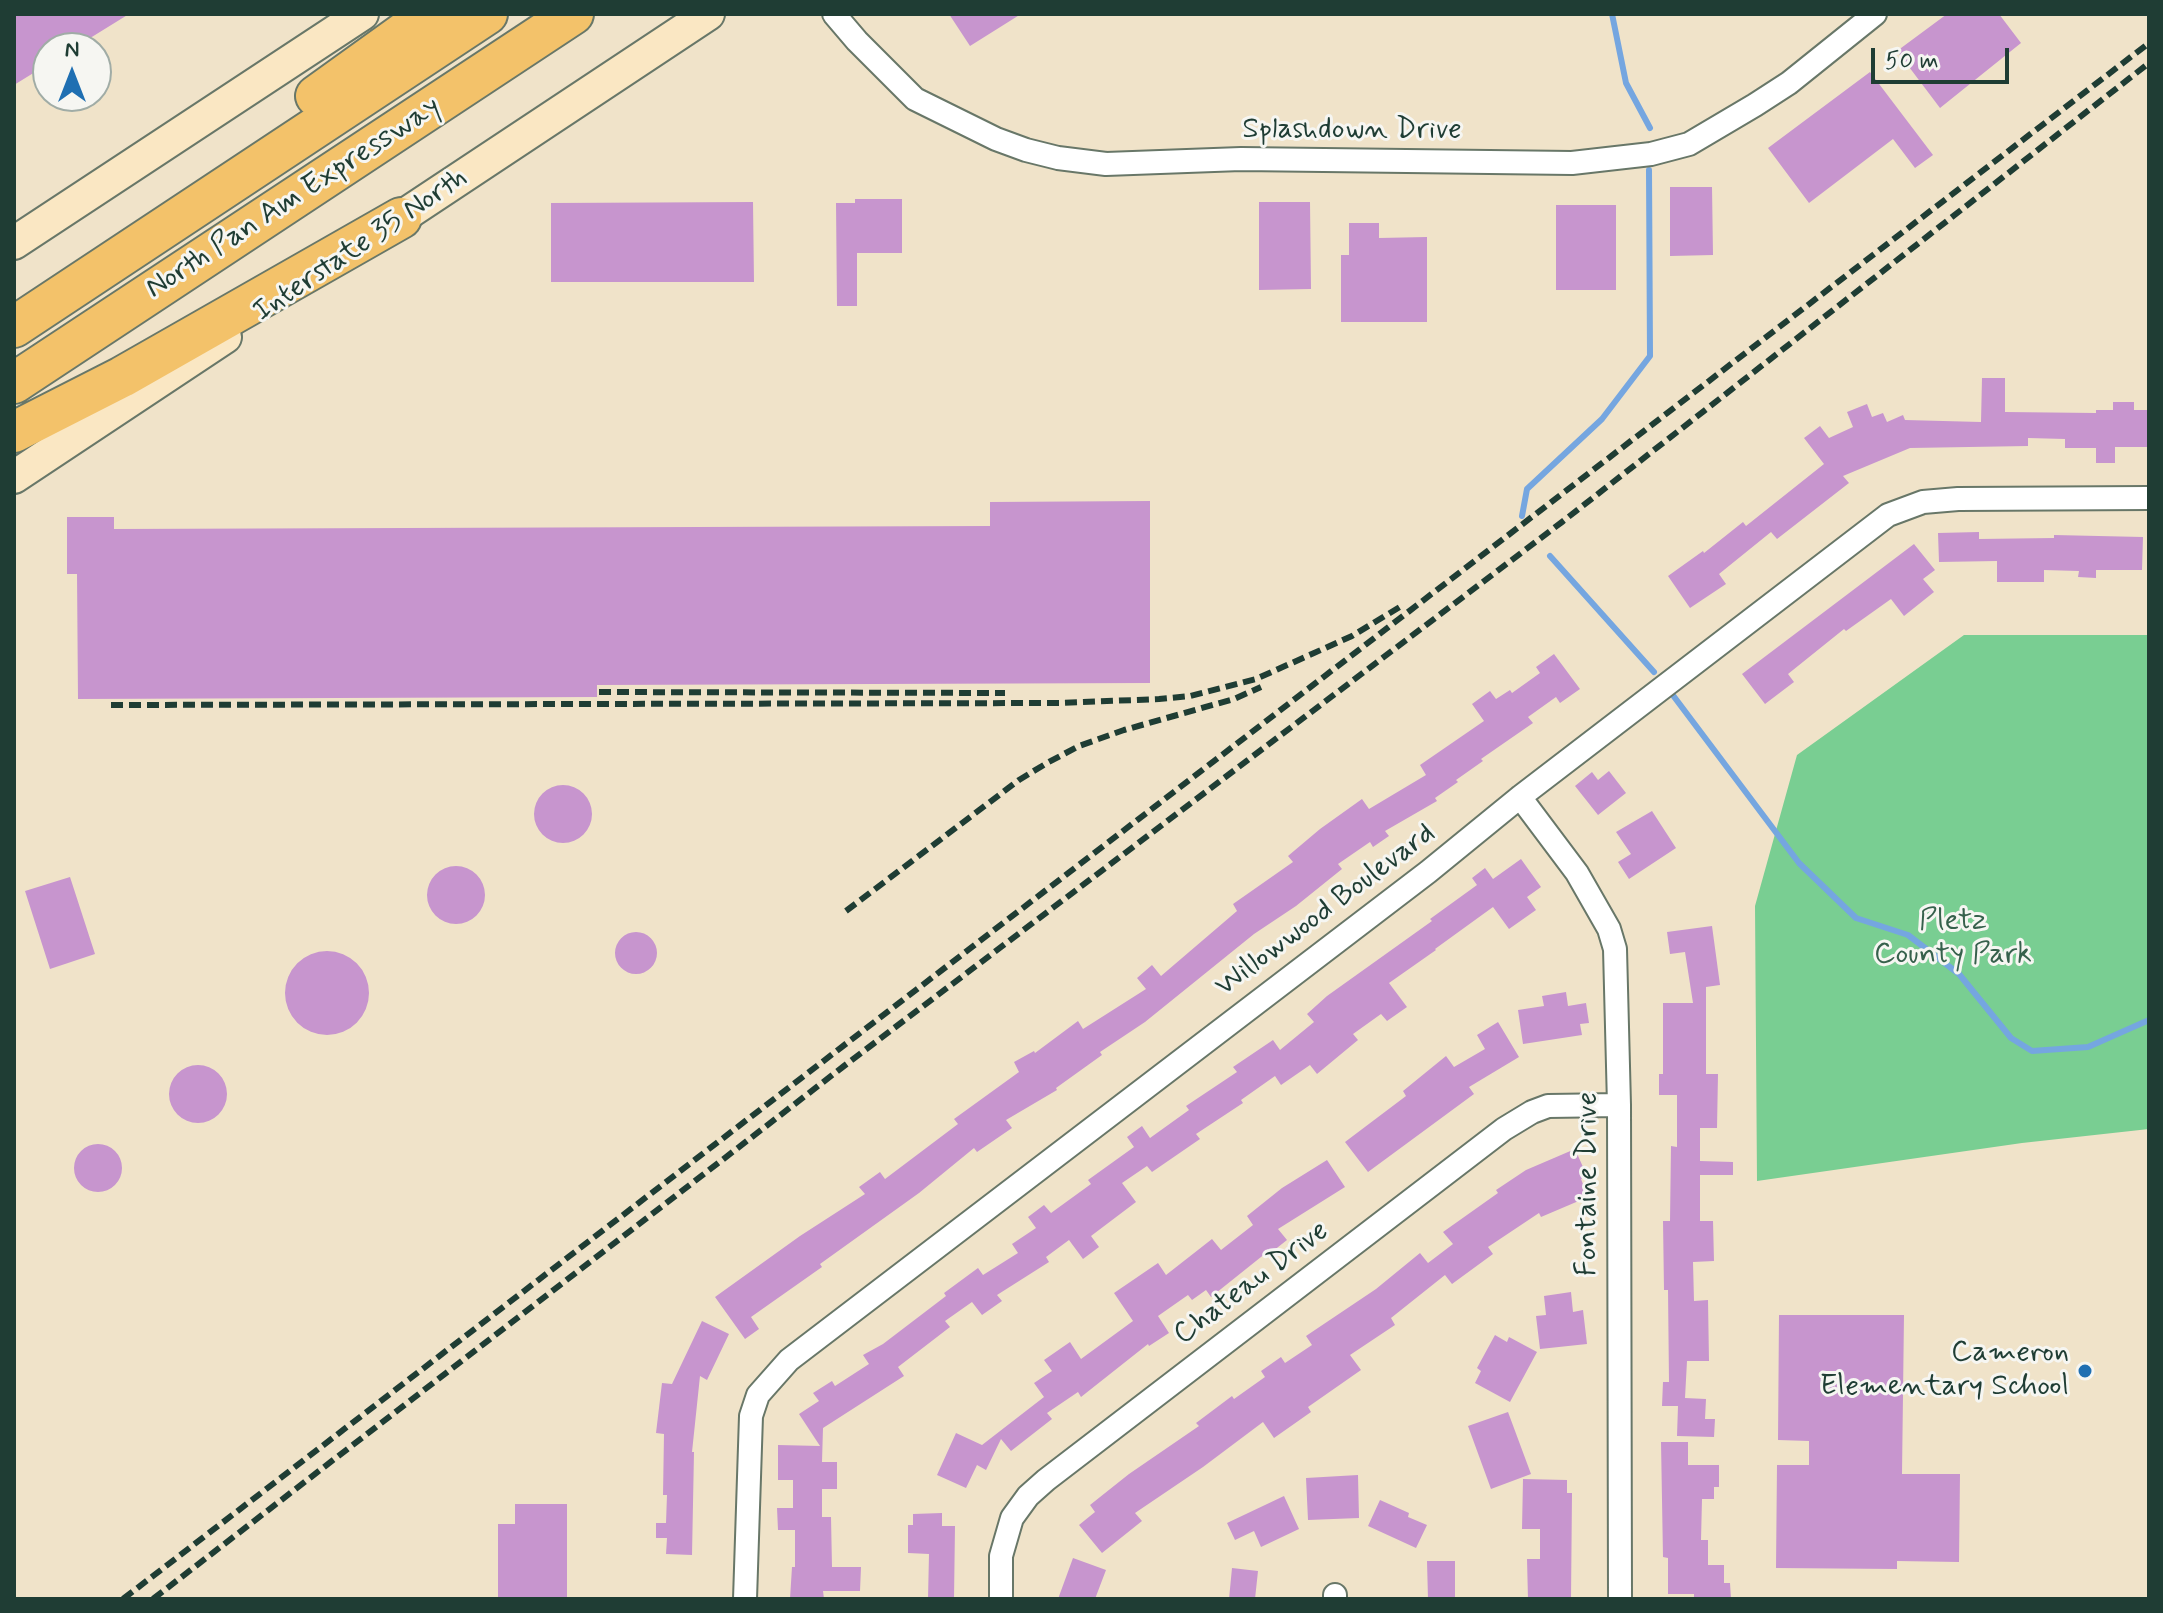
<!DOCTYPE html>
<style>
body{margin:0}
#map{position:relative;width:2163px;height:1613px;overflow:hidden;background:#f0e3c9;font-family:Mynerve,sans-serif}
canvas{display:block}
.frame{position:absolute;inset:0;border:16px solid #1f3d34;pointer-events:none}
.north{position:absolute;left:32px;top:32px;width:80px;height:80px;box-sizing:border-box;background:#f6f6f2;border:2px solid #a0aca6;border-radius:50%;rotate:0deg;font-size:22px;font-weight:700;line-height:32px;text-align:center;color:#1f3d34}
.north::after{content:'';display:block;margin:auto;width:28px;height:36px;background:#1f6fb2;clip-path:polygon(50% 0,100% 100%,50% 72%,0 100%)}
.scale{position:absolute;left:1871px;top:48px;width:138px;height:36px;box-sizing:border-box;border:4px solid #1f3d34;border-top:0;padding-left:10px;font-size:24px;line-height:28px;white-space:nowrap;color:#1f3d34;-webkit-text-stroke:6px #f6f6f2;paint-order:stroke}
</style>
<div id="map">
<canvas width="2163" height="1613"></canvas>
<div class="frame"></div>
<div class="north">N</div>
<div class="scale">50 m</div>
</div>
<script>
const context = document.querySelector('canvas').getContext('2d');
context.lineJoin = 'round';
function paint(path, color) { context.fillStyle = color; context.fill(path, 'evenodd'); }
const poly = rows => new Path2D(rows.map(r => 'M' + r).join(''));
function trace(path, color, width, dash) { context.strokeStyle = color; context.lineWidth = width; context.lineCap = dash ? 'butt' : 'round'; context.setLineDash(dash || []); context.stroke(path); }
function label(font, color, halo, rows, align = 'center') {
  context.font = font + ' Mynerve,sans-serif'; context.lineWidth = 6; context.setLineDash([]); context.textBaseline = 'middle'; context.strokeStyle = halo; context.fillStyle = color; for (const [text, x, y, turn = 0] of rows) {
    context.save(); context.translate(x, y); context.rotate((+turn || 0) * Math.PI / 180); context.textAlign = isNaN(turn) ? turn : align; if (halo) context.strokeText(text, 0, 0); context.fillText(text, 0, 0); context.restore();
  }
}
paint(poly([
 [1964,635,2149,635,2149,1129,2022,1143,1757,1181,1755,906,1797,755]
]), '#79ce92');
trace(poly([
 [1612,14,1626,83,1650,128],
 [1522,516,1527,489,1602,419,1650,356,1649,170],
 [1550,556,1654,672],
 [1672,694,1799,863,1856,918,1908,935,1959,974,2011,1038,2032,1051,2088,1047,2149,1020]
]), '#75a6e0', 6);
paint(poly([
 [14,14,129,14,74,48,48,48,48,64,14,85],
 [949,14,1021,14,970,46],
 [1947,14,1999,14,2021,43,1940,108,1897,51],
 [1870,72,1933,155,1915,168,1893,139,1809,203,1768,148],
 [1670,187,1712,187,1713,255,1670,256],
 [855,199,902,199,902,253,857,253,857,306,837,306,836,203,855,203],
 [753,202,754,282,551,282,551,203],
 [1259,202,1310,202,1311,289,1259,290],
 [1556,205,1616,205,1616,290,1556,290],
 [1349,223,1379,223,1379,238,1427,237,1427,322,1341,322,1341,255,1349,255],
 [1982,378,2005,378,2005,412,2096,413,2096,410,2113,410,2113,402,2134,402,2134,410,2149,410,2149,447,2115,447,2115,463,2096,463,2096,448,2065,448,2065,439,2028,438,2028,446,1910,448,1843,476,1849,483,1777,539,1771,532,1719,574,1726,584,1690,608,1668,576,1703,551,1704,553,1743,522,1746,526,1824,464,1804,438,1820,426,1829,438,1853,427,1847,412,1867,404,1872,417,1883,413,1887,422,1903,415,1905,420,1981,422],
 [1150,501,1150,683,597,685,597,697,78,699,77,574,67,574,67,517,114,517,114,529,990,526,990,502],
 [1979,532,1979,539,2054,538,2054,535,2143,537,2142,570,2096,570,2096,578,2078,577,2079,571,2044,570,2044,582,1997,582,1997,561,1939,562,1938,533],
 [1914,544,1935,570,1923,579,1934,592,1904,616,1891,599,1846,631,1844,629,1788,674,1794,682,1765,704,1742,674],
 [1554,654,1580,689,1560,703,1556,697,1528,717,1533,723,1481,759,1483,761,1456,780,1458,782,1435,798,1437,801,1385,831,1389,836,1373,847,1370,842,1338,864,1342,869,1296,906,1254,934,1145,1022,1100,1052,1102,1055,1056,1088,1057,1090,1006,1120,1012,1128,977,1152,974,1148,919,1193,820,1264,822,1267,751,1317,759,1329,745,1339,715,1297,800,1236,865,1194,859,1187,880,1172,885,1179,958,1124,954,1119,1019,1072,1014,1062,1034,1051,1035,1053,1078,1021,1083,1029,1146,989,1137,978,1152,965,1161,976,1237,911,1233,904,1293,862,1288,856,1320,829,1362,799,1369,809,1426,775,1420,765,1484,721,1472,704,1490,691,1496,699,1510,690,1512,693,1540,673,1536,667],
 [1609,771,1626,793,1598,815,1575,786,1592,772,1598,780],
 '534 814a29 29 0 1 1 58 0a29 29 0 1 1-58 0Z',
 [1652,811,1676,848,1629,879,1618,862,1631,854,1616,832],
 [1521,859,1541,887,1527,897,1536,910,1509,929,1493,907,1435,949,1436,950,1389,983,1407,1007,1387,1021,1381,1014,1353,1034,1358,1040,1317,1074,1310,1065,1281,1085,1275,1076,1241,1100,1243,1103,1196,1134,1200,1139,1152,1172,1147,1166,1122,1183,1136,1202,1091,1236,1099,1247,1083,1259,1069,1240,1046,1257,1049,1262,997,1295,1002,1301,982,1315,972,1302,945,1321,950,1327,898,1367,904,1376,823,1428,822,1462,837,1462,837,1489,822,1489,822,1517,831,1517,832,1567,861,1567,860,1591,823,1591,824,1599,790,1599,792,1567,795,1567,795,1530,778,1530,777,1508,793,1508,793,1480,778,1480,778,1445,820,1446,799,1414,819,1401,813,1393,832,1381,835,1386,869,1364,863,1355,883,1344,946,1296,944,1293,978,1268,983,1275,1018,1253,1012,1244,1036,1228,1028,1217,1044,1205,1051,1213,1091,1184,1088,1180,1134,1147,1127,1137,1142,1126,1150,1138,1189,1110,1186,1106,1237,1072,1233,1067,1273,1040,1280,1050,1314,1022,1307,1014,1327,996,1432,921,1430,919,1477,885,1472,878,1485,868,1493,879],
 '427 895a29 29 0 1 1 58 0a29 29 0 1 1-58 0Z',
 [70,877,95,954,50,969,25,891],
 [1712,926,1720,985,1706,987,1706,1074,1718,1074,1717,1128,1700,1128,1700,1161,1733,1162,1733,1175,1700,1175,1700,1221,1713,1221,1714,1261,1693,1262,1694,1301,1708,1300,1709,1361,1687,1361,1685,1398,1706,1399,1705,1419,1715,1419,1714,1437,1677,1436,1678,1406,1662,1406,1663,1382,1669,1382,1668,1290,1664,1290,1663,1221,1670,1221,1671,1146,1677,1147,1677,1095,1659,1095,1659,1074,1663,1074,1663,1003,1693,1003,1685,952,1670,954,1667,932],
 '615 953a21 21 0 1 1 42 0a21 21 0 1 1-42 0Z',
 '285 993a42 42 0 1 1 84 0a42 42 0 1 1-84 0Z',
 [1566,992,1568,1006,1586,1003,1589,1023,1580,1024,1582,1035,1523,1044,1518,1010,1544,1006,1542,996],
 [1498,1022,1519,1057,1469,1087,1474,1094,1368,1172,1345,1142,1406,1096,1403,1091,1446,1056,1454,1067,1485,1049,1477,1035],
 '169 1094a29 29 0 1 1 58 0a29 29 0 1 1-58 0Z',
 '74 1168a24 24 0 1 1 48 0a24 24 0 1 1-48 0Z',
 [1575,1149,1587,1176,1581,1179,1588,1197,1541,1217,1539,1213,1488,1247,1493,1254,1452,1284,1445,1275,1391,1318,1395,1325,1350,1355,1361,1370,1308,1407,1311,1412,1274,1438,1263,1422,1203,1467,1135,1513,1142,1521,1102,1553,1079,1525,1095,1512,1090,1505,1129,1474,1199,1426,1196,1423,1232,1396,1234,1399,1265,1377,1261,1371,1281,1357,1285,1363,1312,1345,1306,1336,1376,1289,1420,1253,1428,1263,1453,1244,1443,1232,1498,1193,1496,1190,1526,1170],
 [1327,1160,1345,1187,1278,1229,1287,1240,1268,1255,1266,1253,1211,1297,1206,1290,1192,1300,1188,1295,1158,1316,1169,1333,1149,1346,1148,1344,1081,1397,1078,1392,1047,1413,1052,1419,1011,1451,1001,1439,986,1470,977,1465,966,1488,937,1475,956,1433,982,1445,1044,1397,1034,1383,1052,1371,1044,1360,1070,1342,1081,1359,1133,1321,1114,1293,1158,1263,1166,1275,1212,1239,1221,1250,1253,1225,1247,1216,1282,1188],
 [1571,1292,1573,1312,1583,1310,1587,1344,1540,1349,1536,1316,1546,1315,1544,1296],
 [1779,1315,1904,1315,1902,1474,1960,1474,1959,1562,1897,1561,1897,1569,1776,1568,1777,1465,1809,1465,1809,1441,1778,1440],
 [702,1321,729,1334,707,1380,700,1376,692,1452,694,1452,692,1555,666,1554,667,1538,656,1538,656,1523,666,1523,667,1495,663,1495,664,1434,656,1433,662,1383,672,1384],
 [1495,1335,1507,1342,1509,1337,1537,1352,1510,1402,1475,1383,1481,1371,1477,1368],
 [1508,1412,1531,1474,1491,1489,1468,1426],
 [1661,1442,1688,1442,1688,1465,1719,1465,1719,1487,1714,1487,1714,1499,1702,1499,1701,1540,1708,1540,1708,1565,1724,1565,1724,1583,1730,1583,1731,1599,1694,1599,1694,1594,1668,1594,1668,1558,1663,1557],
 [1358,1475,1359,1518,1308,1520,1306,1478],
 [1523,1479,1567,1480,1567,1493,1572,1493,1571,1599,1528,1599,1527,1559,1540,1559,1540,1529,1522,1529],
 [1284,1496,1299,1529,1261,1547,1254,1531,1235,1540,1227,1523],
 [1380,1500,1409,1513,1408,1517,1427,1525,1416,1548,1368,1526],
 [515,1504,567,1504,567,1598,498,1597,498,1524,515,1524],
 [942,1513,942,1526,955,1526,954,1599,928,1599,929,1554,908,1553,908,1525,913,1525,913,1514],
 [1073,1558,1106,1570,1095,1599,1058,1599],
 [1427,1561,1455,1561,1455,1599,1428,1599],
 [1232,1568,1258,1571,1255,1599,1229,1599]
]), '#c795ce');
const minor = poly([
 [834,14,857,41,915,99,996,139,1026,150,1058,158,1106,164,1241,159,1572,163,1651,154,1689,144,1755,105,1789,83,1875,14],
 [1520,797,1577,873,1609,929,1615,949,1619,1105,1620,1599],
 [745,1599,751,1416,758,1395,789,1360,1428,872,1520,797,1888,515,1923,502,1958,499,2149,498],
 [1001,1599,1001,1556,1012,1518,1028,1496,1046,1480,1504,1129,1532,1112,1548,1106,1619,1105],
 [1335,1599,1335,1595]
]);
const secondary = poly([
 [382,230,708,14],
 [14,243,362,14],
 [14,477,225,337]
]);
const motorway = poly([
 [316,96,430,14],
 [14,327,487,14],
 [14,383,573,14],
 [14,432,122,377,401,218]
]);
trace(minor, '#687768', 26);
trace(secondary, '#687768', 36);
trace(motorway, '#687768', 44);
trace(minor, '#fff', 22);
trace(secondary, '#fae7c3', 32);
trace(motorway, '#f3c26a', 40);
trace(poly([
 [599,692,1005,693],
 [111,705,1060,703,1159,699,1190,696,1256,679,1352,636,1403,605],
 [846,911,1019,780,1047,763,1079,746,1124,730,1234,699,1261,687],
 [123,1599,2149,43],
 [153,1599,844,1066,1562,522,2149,63]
]), '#1f3d34', 6, [12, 6]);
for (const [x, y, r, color] of [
 [2085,1371,8,"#1f6fb2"]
]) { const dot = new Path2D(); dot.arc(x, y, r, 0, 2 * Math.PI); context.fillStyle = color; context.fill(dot); trace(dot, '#f6f6f2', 3); }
label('30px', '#1f3d34', '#f6f6f2', [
 ["Splashdown Drive",1352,131],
 ["North Pan Am Expressway",294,199,-33],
 ["Interstate 35 North",361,246,-34],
 ["Willowwood Boulevard",1326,911,-37],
 ["Fontaine Drive",1589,1184,-90],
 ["Chateau Drive",1252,1284,-37]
]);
label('30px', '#36614c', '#f6f6f2', [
 ["Pletz",1953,922],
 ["County Park",1953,956]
]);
label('30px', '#1f3d34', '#f6f6f2', [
 ["Cameron",2069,1354],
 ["Elementary School",2069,1388]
], 'right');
</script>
